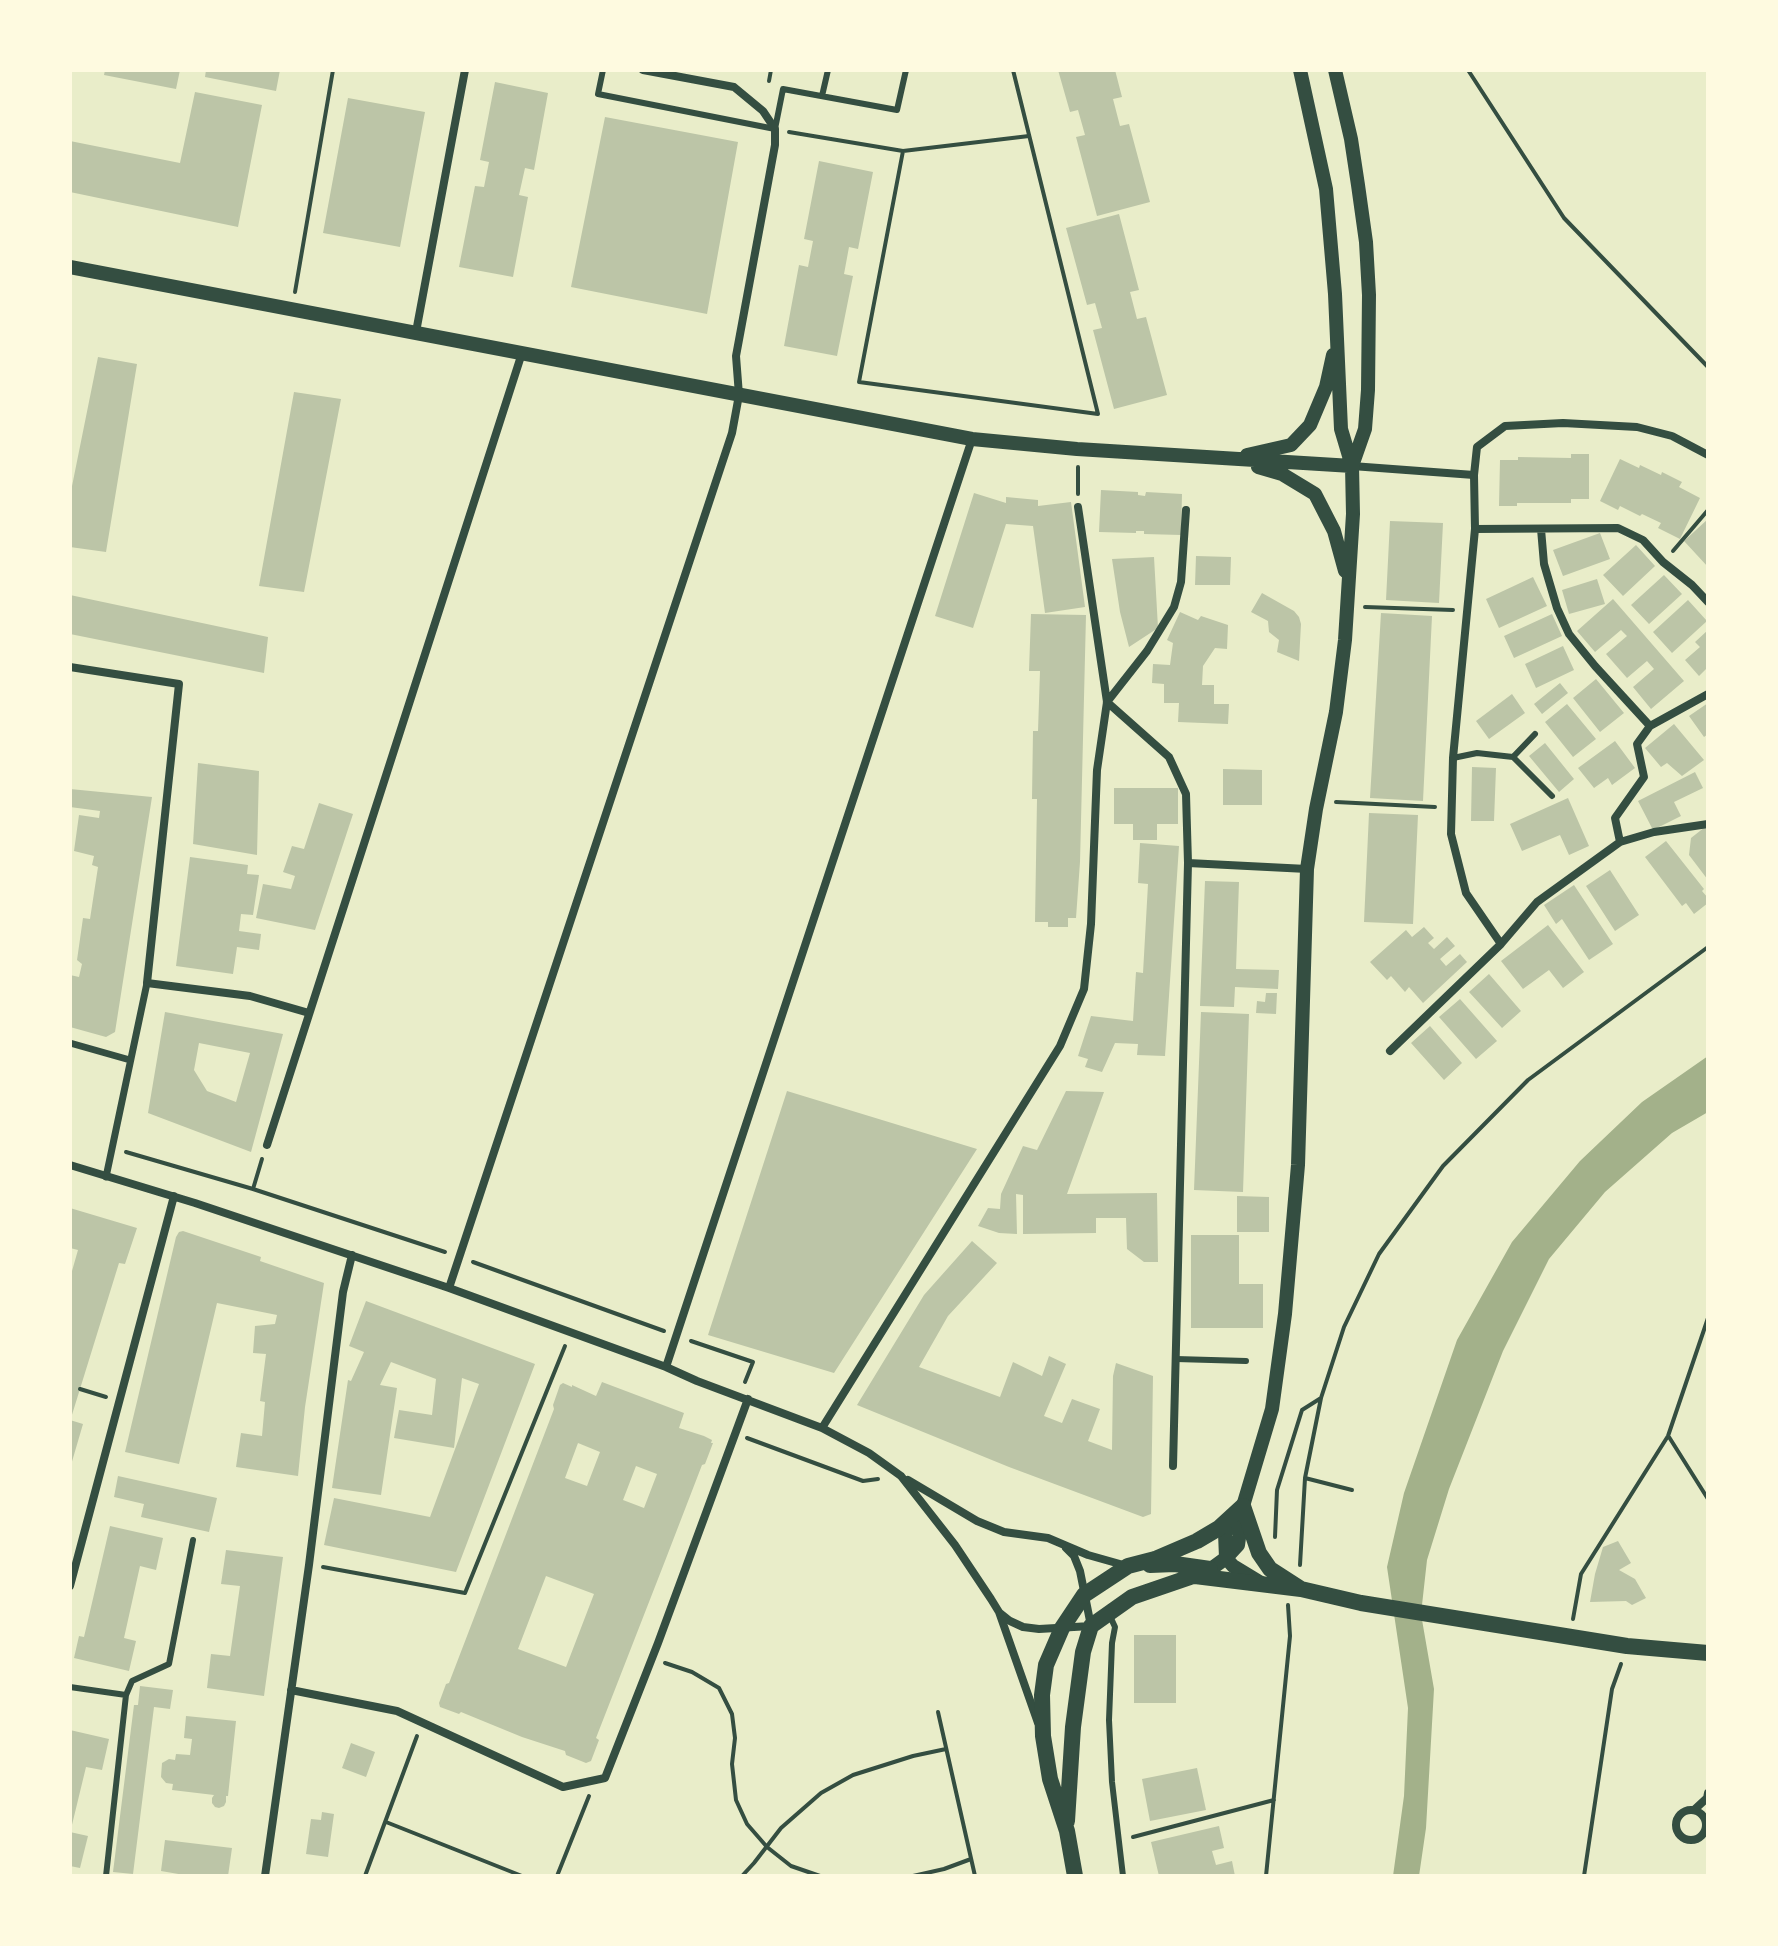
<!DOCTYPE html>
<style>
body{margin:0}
#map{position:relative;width:1778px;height:1946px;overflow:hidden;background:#e9edc9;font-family:"IBM Plex Sans",sans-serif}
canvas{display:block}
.frame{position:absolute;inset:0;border:72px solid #fefae0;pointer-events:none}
</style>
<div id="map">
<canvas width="1778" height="1946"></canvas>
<div class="frame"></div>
</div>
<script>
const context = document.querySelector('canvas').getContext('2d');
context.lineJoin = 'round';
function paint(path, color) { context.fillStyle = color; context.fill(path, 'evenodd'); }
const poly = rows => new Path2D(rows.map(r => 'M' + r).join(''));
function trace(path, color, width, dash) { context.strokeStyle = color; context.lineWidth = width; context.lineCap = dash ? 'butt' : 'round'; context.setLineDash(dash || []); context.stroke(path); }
paint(poly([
 [1708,1056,1708,1112,1672,1133,1605,1192,1549,1259,1503,1351,1449,1489,1427,1560,1421,1614,1434,1689,1426,1828,1419,1876,1393,1876,1404,1796,1408,1708,1387,1567,1404,1493,1457,1340,1512,1242,1580,1161,1642,1102]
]), '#a3b18a');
paint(poly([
 [105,70,180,70,176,89,104,75],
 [206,70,280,70,276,91,205,77],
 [1058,70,1115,70,1122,97,1113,99,1120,126,1129,124,1150,202,1097,216,1076,137,1085,135,1078,110,1070,112],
 [495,82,548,93,534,170,525,168,519,195,528,197,513,277,459,267,475,186,484,187,489,162,480,160],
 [195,92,262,105,238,227,70,192,70,141,180,163],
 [348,98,425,112,400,247,323,233],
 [605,117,738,142,707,314,571,287],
 [819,161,873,172,858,249,849,247,844,274,853,276,837,356,784,346,799,265,808,267,813,241,804,239],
 [1119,214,1139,290,1130,292,1137,319,1146,317,1167,395,1114,409,1093,330,1102,328,1095,303,1087,305,1066,228],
 [98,357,137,364,106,552,70,547,70,496],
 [294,392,341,399,304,592,259,586],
 [1571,454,1589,454,1589,499,1571,499,1571,503,1517,503,1517,506,1499,506,1500,460,1518,460,1518,457,1571,458],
 [1620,459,1639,468,1640,465,1661,475,1662,472,1682,482,1679,487,1700,498,1680,539,1658,528,1661,523,1642,514,1640,516,1620,506,1618,510,1600,501],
 [1101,490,1138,492,1138,495,1145,496,1146,492,1182,494,1181,535,1144,534,1144,531,1136,531,1136,533,1099,532],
 [974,493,1006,503,1006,497,1038,500,1038,506,1071,502,1085,607,1045,613,1033,526,1006,524,973,628,935,616],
 [1708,519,1708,567,1684,541],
 [1390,521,1443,523,1439,603,1386,600],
 [1600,533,1610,559,1563,576,1553,550],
 [1636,545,1655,566,1623,596,1603,575],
 [1196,556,1231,557,1230,585,1195,585],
 [1154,557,1158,628,1129,647,1120,612,1112,559],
 [1664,575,1682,594,1649,624,1631,605],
 [1533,577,1547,606,1499,628,1486,599],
 [1597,579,1605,604,1569,614,1562,590],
 [1262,593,1294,611,1299,617,1301,624,1299,661,1277,652,1279,640,1269,632,1268,621,1251,612],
 [70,595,268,637,264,673,70,634],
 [1613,599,1684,681,1651,709,1633,687,1654,669,1647,661,1627,678,1606,654,1627,636,1621,630,1595,652,1577,631],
 [1688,600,1707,621,1672,653,1653,632],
 [1180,612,1198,620,1201,616,1228,625,1227,649,1215,648,1203,666,1202,685,1214,685,1214,704,1229,704,1228,724,1178,722,1179,703,1164,703,1164,684,1152,683,1153,664,1170,665,1173,643,1167,640],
 [1381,613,1432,616,1423,801,1370,798],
 [1031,614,1086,615,1080,862,1076,918,1068,918,1068,927,1048,927,1048,922,1035,922,1037,799,1032,799,1033,731,1038,731,1040,671,1029,671],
 [1552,614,1562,636,1514,658,1504,636],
 [1708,630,1708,667,1699,676,1685,660,1700,647,1695,642],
 [1563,646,1574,670,1536,688,1525,664],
 [1596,679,1624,713,1600,732,1573,698],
 [1560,683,1568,693,1542,714,1534,704],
 [1512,694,1525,713,1489,739,1476,721],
 [1708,703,1708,734,1704,737,1689,716],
 [1567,704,1596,739,1573,757,1545,722],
 [1674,724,1704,760,1682,776,1667,763,1661,767,1645,748],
 [1615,741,1635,768,1612,785,1608,778,1594,788,1578,768],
 [1545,743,1574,779,1559,792,1529,756],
 [198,763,259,771,257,855,193,844],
 [1472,767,1496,768,1494,821,1471,821],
 [1223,769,1262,770,1262,805,1223,805],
 [1695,772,1703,788,1674,802,1681,816,1653,830,1638,801],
 [1114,788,1178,788,1178,824,1157,824,1157,840,1133,840,1133,824,1114,824],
 [70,789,152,797,115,1032,106,1037,70,1027,70,975,79,977,82,964,77,960,83,918,90,919,98,867,92,865,94,856,74,851,79,815,99,818,100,811,70,807],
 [1568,798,1589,846,1569,855,1560,835,1522,851,1510,824],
 [319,803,353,814,315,930,256,918,263,884,291,889,295,876,283,872,292,846,304,849],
 [1369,813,1418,815,1413,924,1364,922],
 [1705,827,1708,831,1708,880,1689,855,1691,838],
 [1666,841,1704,889,1702,891,1708,898,1708,903,1694,914,1686,903,1682,906,1645,857],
 [1140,843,1179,846,1165,1056,1137,1055,1138,1044,1115,1043,1102,1072,1085,1067,1088,1059,1078,1056,1091,1016,1133,1021,1136,972,1143,973,1148,884,1138,883],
 [190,857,248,865,247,874,259,875,253,915,241,914,239,931,261,934,259,950,237,947,233,974,176,966],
 [1610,870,1639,915,1615,931,1586,886],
 [1205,881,1239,882,1236,969,1279,970,1278,989,1235,987,1234,1007,1200,1006],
 [1574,885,1613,944,1589,960,1562,919,1556,924,1544,905],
 [1548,925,1584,972,1563,988,1549,970,1523,989,1501,961],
 [1424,927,1434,938,1428,943,1434,949,1447,937,1455,946,1440,959,1446,966,1460,954,1467,962,1423,1003,1409,987,1405,992,1391,976,1387,980,1370,962,1406,930,1412,937],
 [1489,974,1521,1011,1502,1028,1469,992],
 [1266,993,1277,993,1276,1014,1256,1013,1257,1001,1265,1002],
 [1460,999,1497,1041,1476,1059,1439,1017],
 [165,1012,283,1034,251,1152,148,1113],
 [199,1043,250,1053,236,1102,207,1091,194,1070],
 [1201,1012,1249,1014,1243,1192,1194,1190],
 [1430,1026,1462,1063,1444,1080,1411,1043],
 [787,1091,977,1149,834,1373,708,1335],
 [1066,1091,1104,1092,1067,1194,1157,1193,1158,1262,1144,1262,1127,1249,1126,1218,1096,1218,1096,1233,1023,1234,1023,1195,1016,1194,1017,1234,999,1233,978,1226,988,1208,1000,1209,1001,1194,1023,1146,1037,1150],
 [1237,1196,1269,1197,1269,1232,1237,1232],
 [70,1208,137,1228,125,1264,119,1263,71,1418,70,1278,78,1250,70,1248],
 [183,1231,261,1257,260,1261,324,1283,305,1407,298,1476,236,1467,241,1433,262,1436,265,1402,260,1401,266,1354,253,1353,255,1326,275,1324,277,1315,217,1303,179,1464,125,1452,176,1237,179,1232],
 [1191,1235,1239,1235,1239,1284,1263,1284,1263,1328,1191,1328],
 [972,1241,997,1263,948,1316,919,1367,1000,1397,1013,1362,1042,1376,1049,1356,1066,1364,1044,1416,1062,1423,1072,1399,1100,1409,1088,1441,1112,1450,1113,1376,1116,1363,1153,1376,1151,1514,1143,1517,1009,1467,857,1405,924,1295],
 [366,1301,535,1364,456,1572,324,1545,334,1498,430,1517,479,1384,462,1378,454,1448,394,1438,399,1410,432,1415,436,1379,391,1362,380,1385,397,1388,381,1495,332,1488,348,1380,351,1381,364,1352,349,1346],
 [602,1382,684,1413,679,1428,704,1436,712,1440,711,1443,713,1443,705,1464,702,1465,665,1561,596,1738,599,1740,591,1761,586,1763,566,1755,565,1751,522,1737,461,1712,459,1714,440,1707,439,1703,446,1684,449,1683,554,1409,553,1405,560,1385,563,1383,572,1387,572,1385,596,1396],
 [578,1443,600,1452,587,1486,565,1478],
 [636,1466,657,1474,644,1508,623,1500],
 [546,1576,594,1594,566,1667,518,1649],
 [70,1420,83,1424,71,1465,70,1465],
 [118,1476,217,1498,209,1532,141,1517,144,1504,114,1497],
 [110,1526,163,1538,156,1570,140,1566,124,1638,136,1641,129,1671,74,1658,79,1636,84,1637],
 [1618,1541,1631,1563,1619,1570,1635,1579,1646,1598,1632,1605,1626,1601,1590,1602,1595,1574,1603,1547],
 [226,1550,283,1557,264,1696,207,1688,211,1654,230,1656,240,1586,221,1584],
 [1134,1635,1176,1635,1176,1703,1134,1703],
 [140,1686,173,1690,170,1709,154,1707,133,1874,113,1872,134,1705,138,1705],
 [186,1716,236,1721,228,1796,226,1796,226,1802,224,1806,219,1808,215,1807,212,1803,212,1798,214,1795,172,1790,173,1784,166,1783,161,1777,162,1763,169,1759,175,1760,176,1754,190,1755,192,1739,184,1738],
 [70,1730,109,1739,102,1770,86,1767,71,1829],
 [351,1743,375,1752,366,1777,342,1768],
 [1197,1768,1206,1810,1150,1821,1142,1779],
 [322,1812,334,1814,328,1857,306,1854,311,1819,321,1820],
 [1219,1826,1224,1848,1212,1851,1216,1865,1232,1861,1235,1876,1159,1876,1151,1842],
 [70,1832,88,1836,80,1868,70,1866],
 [165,1840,232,1848,228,1876,190,1876,161,1871]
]), '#bcc5a7');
trace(poly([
 [1468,70,1564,218,1708,367],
 [769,81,771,70],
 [789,132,903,151,1029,136],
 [903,151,859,382,1098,414,1013,70],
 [295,292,333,70],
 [1078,467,1078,494],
 [1673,551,1708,510],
 [1365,607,1453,610],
 [1336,802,1435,807],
 [126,1152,253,1189,445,1252],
 [253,1189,262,1159],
 [473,1262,664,1331],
 [691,1341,753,1362,745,1382],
 [80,1389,106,1397],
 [1669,1437,1708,1499],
 [747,1438,863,1481,878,1479],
 [1305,1478,1352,1490],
 [1275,1537,1277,1490,1302,1410,1321,1398],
 [1300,1565,1305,1478,1321,1398,1344,1327,1379,1254,1443,1166,1528,1080,1708,947],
 [323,1567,465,1593,565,1346],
 [1573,1619,1581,1574,1668,1436,1708,1318],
 [665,1663,692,1672,719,1688,732,1714,735,1738,732,1764,736,1800,747,1824,767,1847,791,1866,820,1876],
 [938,1712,975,1876],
 [386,1822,522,1876],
 [1133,1837,1274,1800],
 [365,1876,417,1736],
 [557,1876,589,1796],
 [742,1876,754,1863,781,1828,821,1793,853,1775,913,1756,946,1749],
 [913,1876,944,1869,971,1859],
 [1266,1876,1290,1636,1288,1605],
 [1584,1876,1612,1689,1621,1664]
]), '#344e41', 4);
trace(poly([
 [603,70,598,94,775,129,783,89,897,110,906,70],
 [822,96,828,70],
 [1513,757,1535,734],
 [1453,758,1477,753,1513,757,1552,796],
 [1176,1359,1246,1361],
 [1109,1614,1115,1627,1112,1643,1109,1720,1112,1782,1123,1876],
 [70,1687,126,1695],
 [106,1876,126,1695,132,1681,169,1664,193,1540]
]), '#344e41', 6);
trace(poly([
 [70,1043,130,1060],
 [106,1177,147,983]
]), '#344e41', 7);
trace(poly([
 [416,332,465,70],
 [1352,466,1474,475],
 [1475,529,1618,528,1643,540,1663,562,1692,585,1708,602],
 [1541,529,1544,564,1557,608,1569,634,1595,666,1650,726],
 [70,667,179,684,147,983,250,996,309,1013],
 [1107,702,1169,757,1186,794,1188,863,1173,1466],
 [1107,702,1147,651,1174,607,1181,582,1186,510],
 [1620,842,1615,818,1644,777,1637,744,1650,726,1708,694],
 [1188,863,1307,869],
 [1501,944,1466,893,1451,834,1453,758,1475,529,1474,475,1477,447,1505,426,1563,423,1637,427,1672,436,1708,455],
 [1390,1051,1501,944,1537,902,1620,842,1654,832,1708,824],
 [267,1145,522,353],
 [70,1165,195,1203,449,1288,666,1367,697,1381,822,1428,869,1453,901,1476,955,1545,991,1599,999,1612,1038,1723],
 [449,1288,732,433,739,395,736,356,775,145,775,129,763,111,734,87,643,70],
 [666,1367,972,439],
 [822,1428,1060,1046,1084,989,1091,924,1097,770,1107,702,1078,507],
 [908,1480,977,1521,1004,1532,1048,1538,1088,1555,1127,1566],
 [70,1586,174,1196],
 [1000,1613,1010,1621,1023,1627,1039,1629,1091,1626,1080,1571,1074,1556,1066,1548],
 [291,1690,397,1711,563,1787,605,1778,658,1643,748,1399],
 [1694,1810,1707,1798,1708,1793],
 '1676 1825a15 15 0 1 1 30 0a15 15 0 1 1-30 0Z',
 [265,1876,309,1565,343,1292,352,1255]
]), '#344e41', 8);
trace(poly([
 [1335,70,1351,139,1358,185,1366,242,1369,295,1368,390,1365,429,1352,466],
 [70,267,972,439,1077,449,1352,466],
 [1247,455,1291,445,1310,425,1326,387,1333,355],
 [1258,467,1282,474,1315,494,1334,531,1345,571],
 [1211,1569,1226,1558,1238,1545,1243,1510],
 [1261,1583,1233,1566,1226,1558,1225,1533,1243,1506,1272,1409,1285,1314,1298,1165,1307,869,1316,809,1336,712,1345,640,1353,514,1352,466,1341,429,1335,294,1326,189,1300,70]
]), '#344e41', 14);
trace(poly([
 [1150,1565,1175,1564,1210,1569],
 [1195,1576,1301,1589,1361,1603,1627,1646,1708,1653],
 [1067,1821,1073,1727,1083,1652,1091,1626,1132,1597,1205,1572],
 [1075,1876,1067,1831,1050,1779,1043,1736,1042,1695,1046,1665,1062,1628,1084,1595,1128,1566,1155,1559,1197,1541,1219,1528,1243,1506,1259,1553,1270,1569,1301,1589]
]), '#344e41', 16);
</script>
